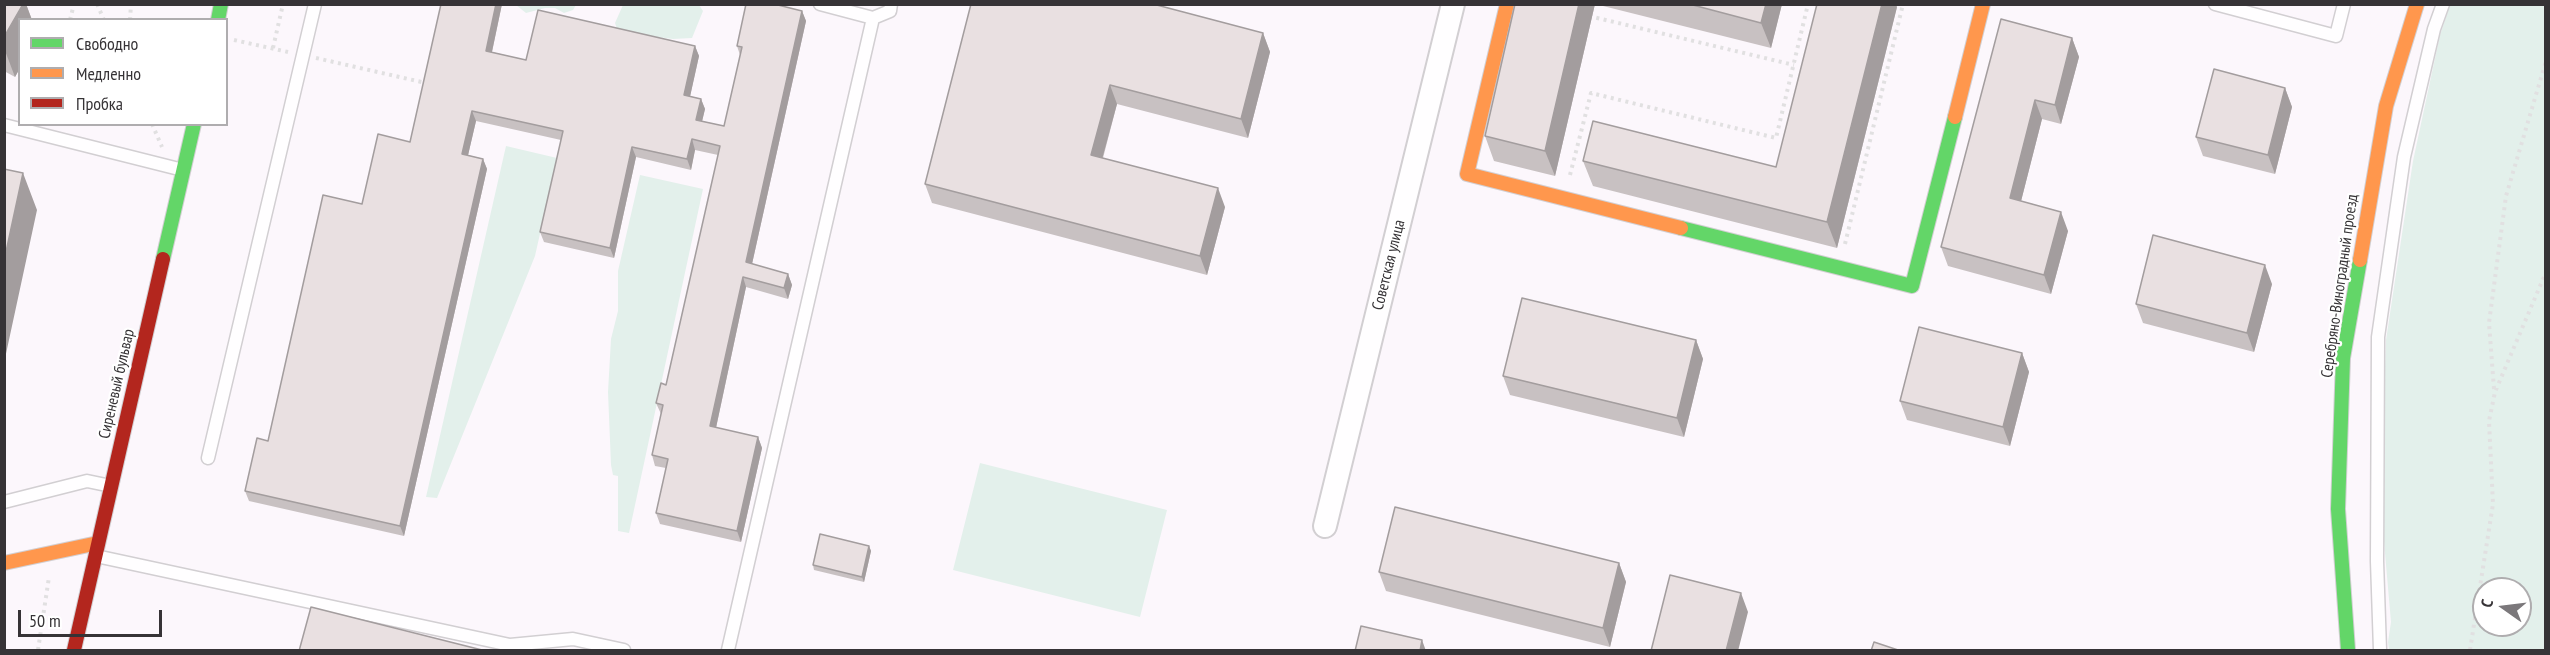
<!DOCTYPE html>
<meta charset="utf-8">
<style>
body{margin:0}
#map{position:relative;width:2550px;height:655px;overflow:hidden;background:#fcf7fc;font-family:"PT Sans Narrow",sans-serif}
canvas{display:block}
.frame{position:absolute;inset:0;border:6px solid #363336;pointer-events:none}
.legend{position:absolute;left:18px;top:18px;width:210px;height:108px;box-sizing:border-box;background:#fff;border:2px solid #afadaf;margin:0;padding:8px 10px;list-style:none;font-size:18px;color:#363336}
.legend li{display:flex;align-items:center;gap:12px;height:30px}
.legend b{width:30px;border:2px solid #afadaf}
.north{position:absolute;left:2472px;top:577px;width:60px;height:60px;box-sizing:border-box;background:#fff;border:2px solid #afadaf;border-radius:50%;rotate:284deg;font-size:16px;font-weight:700;line-height:24px;text-align:center;color:#363336}
.north::after{content:'';display:block;margin:auto;width:21px;height:27px;background:#7b787b;clip-path:polygon(50% 0,100% 100%,50% 72%,0 100%)}
.scale{position:absolute;left:18px;top:610px;width:144px;height:27px;box-sizing:border-box;border:3px solid #363336;border-top:0;padding-left:8px;font-size:18px;line-height:21px;white-space:nowrap;color:#363336;-webkit-text-stroke:4px #fff;paint-order:stroke}
</style>
<div id="map">
<canvas width="2550" height="655"></canvas>
<div class="frame"></div>
<ul class="legend">
<li><b style="height:8px;background:#63d668"></b>Свободно</li>
<li><b style="height:8px;background:#ff974d"></b>Медленно</li>
<li><b style="height:8px;background:#b3261e"></b>Пробка</li>
</ul>
<div class="north">С</div>
<div class="scale">50 m</div>
</div>
<script>
const context = document.querySelector('canvas').getContext('2d');
context.lineJoin = 'round';
function paint(path, color) { context.fillStyle = color; context.fill(path, 'evenodd'); }
const poly = rows => new Path2D(rows.map(r => 'M' + r).join(''));
function trace(path, color, width, dash) { context.strokeStyle = color; context.lineWidth = width; context.lineCap = dash ? 'butt' : 'round'; context.setLineDash(dash || []); context.stroke(path); }
function label(font, color, halo, rows, align = 'center') {
  context.font = font + ' "PT Sans Narrow",sans-serif'; context.lineWidth = 4.5; context.setLineDash([]); context.textBaseline = 'middle'; context.strokeStyle = halo; context.fillStyle = color; for (const [text, x, y, turn = 0] of rows) {
    context.save(); context.translate(x, y); context.rotate((+turn || 0) * Math.PI / 180); context.textAlign = isNaN(turn) ? turn : align; if (halo) context.strokeText(text, 0, 0); context.fillText(text, 0, 0); context.restore();
  }
}
paint(poly([
 [516,5,516,4,576,5,573,10,564,13,555,8,545,8,526,13],
 [623,5,699,5,703,11,692,38,673,39,618,32,615,23],
 [2450,5,2545,5,2545,650,2389,650,2388,642,2391,622,2380,496,2386,340,2413,161,2440,35],
 [2484,589,2520,589,2520,625,2484,625],
 [506,146,557,158,535,256,437,498,426,497],
 [640,175,703,189,629,533,618,531,618,476,613,475,611,465,608,392,611,339,618,311,618,271],
 [980,463,1167,510,1140,617,953,570]
]), '#e3f0eb');
const lane = poly([
 [2215,4,2336,36,2344,4],
 [873,18,890,11,891,4],
 [4,125,183,170],
 [208,458,315,4],
 [4,502,87,481,111,486],
 [96,556,510,645,573,639,624,650],
 [728,650,873,18,820,4],
 [2380,650,2377,561,2378,337,2404,157,2434,29,2443,4]
]);
const street = poly([
 [1325,526,1453,4]
]);
const fast = poly([
 [218,20,221,4],
 [1681,228,1912,286,1955,117],
 [163,259,194,124],
 [2348,650,2338,509,2343,358,2360,260]
]);
const slow = poly([
 [1507,4,1467,174,1681,228],
 [1955,117,1983,4],
 [2360,260,2386,106,2417,4],
 [4,563,98,543]
]);
const jam = poly([
 [74,650,163,259]
]);
trace(lane, '#d2cfd2', 15);
trace(street, '#d2cfd2', 26);
trace(fast, '#d2cfd2', 16);
trace(slow, '#d2cfd2', 16);
trace(jam, '#d2cfd2', 16);
trace(poly([
 [97,4,104,20],
 [1589,16,1794,65],
 [70,20,74,4],
 [130,20,131,4],
 [234,40,288,52],
 [273,48,283,4],
 [316,58,426,83],
 [152,124,162,147],
 [1570,175,1591,93,1776,138,1808,4],
 [1845,244,1903,4],
 [2494,389,2489,323,2506,196,2546,61],
 [38,650,49,577],
 [2470,650,2493,504,2489,421,2495,392,2546,272]
]), '#e1e0e1', 4, [3, 4.5]);
trace(lane, '#fffeff', 12);
trace(street, '#fffeff', 22);
trace(fast, '#63d668', 14);
trace(slow, '#ff974d', 14);
trace(jam, '#b3261e', 14);
paint(poly([
 [4,4,26,4,32,20,20,20,20,68,15,77,4,71],
 [434,4,502,4,492,52,526,60,695,46,699,56,690,96,701,99,705,109,702,121,724,126,740,55,737,46,802,11,806,21,752,264,788,274,792,285,788,299,746,287,716,428,758,437,762,448,741,542,660,524,656,513,666,468,655,466,652,455,661,414,656,403,666,385,718,155,695,150,691,170,636,157,614,258,544,242,540,232,561,140,476,121,468,155,483,159,487,169,404,536,249,501,245,491,268,441,362,204,410,142,441,6],
 [971,4,1263,33,1270,52,1248,138,1117,104,1103,158,1225,207,1207,275,932,203,925,184],
 [1515,4,1595,4,1555,176,1494,161,1485,136],
 [1595,4,1782,4,1771,48],
 [1897,7,1837,248,1593,186,1583,161,1776,167],
 [2072,38,2079,57,2061,124,2042,119,2021,201,2068,231,2051,294,1948,266,1941,247],
 [2285,88,2292,107,2275,174,2203,156,2196,137],
 [2272,284,2254,352,2143,323,2136,304],
 [1696,340,1703,359,1684,437,1510,395,1503,376],
 [2022,353,2029,372,2010,446,1907,420,1900,401],
 [869,546,871,551,864,582,814,570,813,565],
 [1619,563,1626,582,1610,647,1386,591,1379,572]
]), '#c8c1c2');
paint(poly([
 [23,4,26,4,32,20,20,20,20,68,15,77,4,48,4,37],
 [496,4,502,4,490,61,486,51],
 [1579,4,1595,4,1555,176,1545,151],
 [1766,4,1782,4,1771,48,1761,23],
 [1882,4,1896,4,1897,7,1837,248,1827,222],
 [802,11,806,21,750,273,746,262],
 [1263,33,1270,52,1248,138,1241,119],
 [2072,38,2079,57,2061,124,2055,105],
 [695,46,699,56,688,106,684,95],
 [1110,85,1117,104,1098,174,1091,155],
 [2285,88,2292,107,2275,174,2268,155],
 [701,99,705,109,700,130,696,120],
 [2035,100,2042,119,2017,217,2010,198],
 [472,111,476,121,466,164,462,154],
 [692,139,695,150,691,170,687,159],
 [632,147,636,157,614,258,610,248],
 [483,159,487,169,404,536,400,526],
 [23,173,37,210,4,363,4,261],
 [1218,188,1225,207,1207,275,1200,256],
 [2061,212,2068,231,2051,294,2044,275],
 [2265,265,2272,284,2254,352,2247,333],
 [788,274,792,285,788,299,784,288],
 [743,277,746,287,714,437,710,426],
 [1696,340,1703,359,1684,437,1677,418],
 [2022,353,2029,372,2010,446,2003,427],
 [758,437,762,448,741,542,737,531],
 [869,546,871,551,864,582,862,577],
 [1619,563,1626,582,1610,647,1603,628],
 [1741,593,1748,612,1738,651,1726,651],
 [1422,640,1426,651,1420,651]
]), '#a39d9e');
const building = poly([
 [4,4,23,4,4,37,4,4],
 [441,4,496,4,486,51,526,60,538,10,695,46,684,95,701,99,696,120,724,126,742,47,737,46,746,4,774,4,802,11,746,262,788,274,784,288,743,277,710,426,758,437,737,531,656,513,668,459,652,455,663,405,656,403,661,383,666,385,720,146,692,139,687,159,632,147,610,248,540,232,563,131,472,111,462,154,483,159,400,526,245,491,257,438,268,441,323,195,362,204,378,134,410,142,441,4],
 [971,4,1153,4,1263,33,1241,119,1110,85,1091,155,1218,188,1200,256,925,184,971,4],
 [1515,4,1579,4,1545,151,1485,136,1515,4],
 [1689,4,1766,4,1761,23,1689,4],
 [1817,4,1882,4,1827,222,1583,161,1593,121,1776,167,1817,4],
 [2001,19,2072,38,2055,105,2035,100,2010,198,2061,212,2044,275,1941,247,2001,19],
 [2214,69,2285,88,2268,155,2196,137,2214,69],
 [4,169,23,173,4,261,4,169],
 [2153,235,2265,265,2247,333,2136,304,2153,235],
 [1522,298,1696,340,1677,418,1503,376,1522,298],
 [1919,327,2022,353,2003,427,1900,401,1919,327],
 [1395,507,1619,563,1603,628,1379,572,1395,507],
 [820,534,869,546,862,577,813,565,820,534],
 [1670,575,1741,593,1726,651,1651,651,1670,575],
 [311,607,486,651,299,651,311,607],
 [1361,626,1422,640,1420,651,1355,651,1361,626],
 [1874,642,1901,651,1871,651,1874,642]
]);
paint(building, '#e9e0e1');
trace(building, '#a39d9e', 1.5);
label('16px', '#363336', '#fff', [
 ["Советская улица",1389,265,-76],
 ["Серебряно-Виноградный проезд",2340,286,-82],
 ["Сиреневый бульвар",117,384,-77]
]);
</script>
